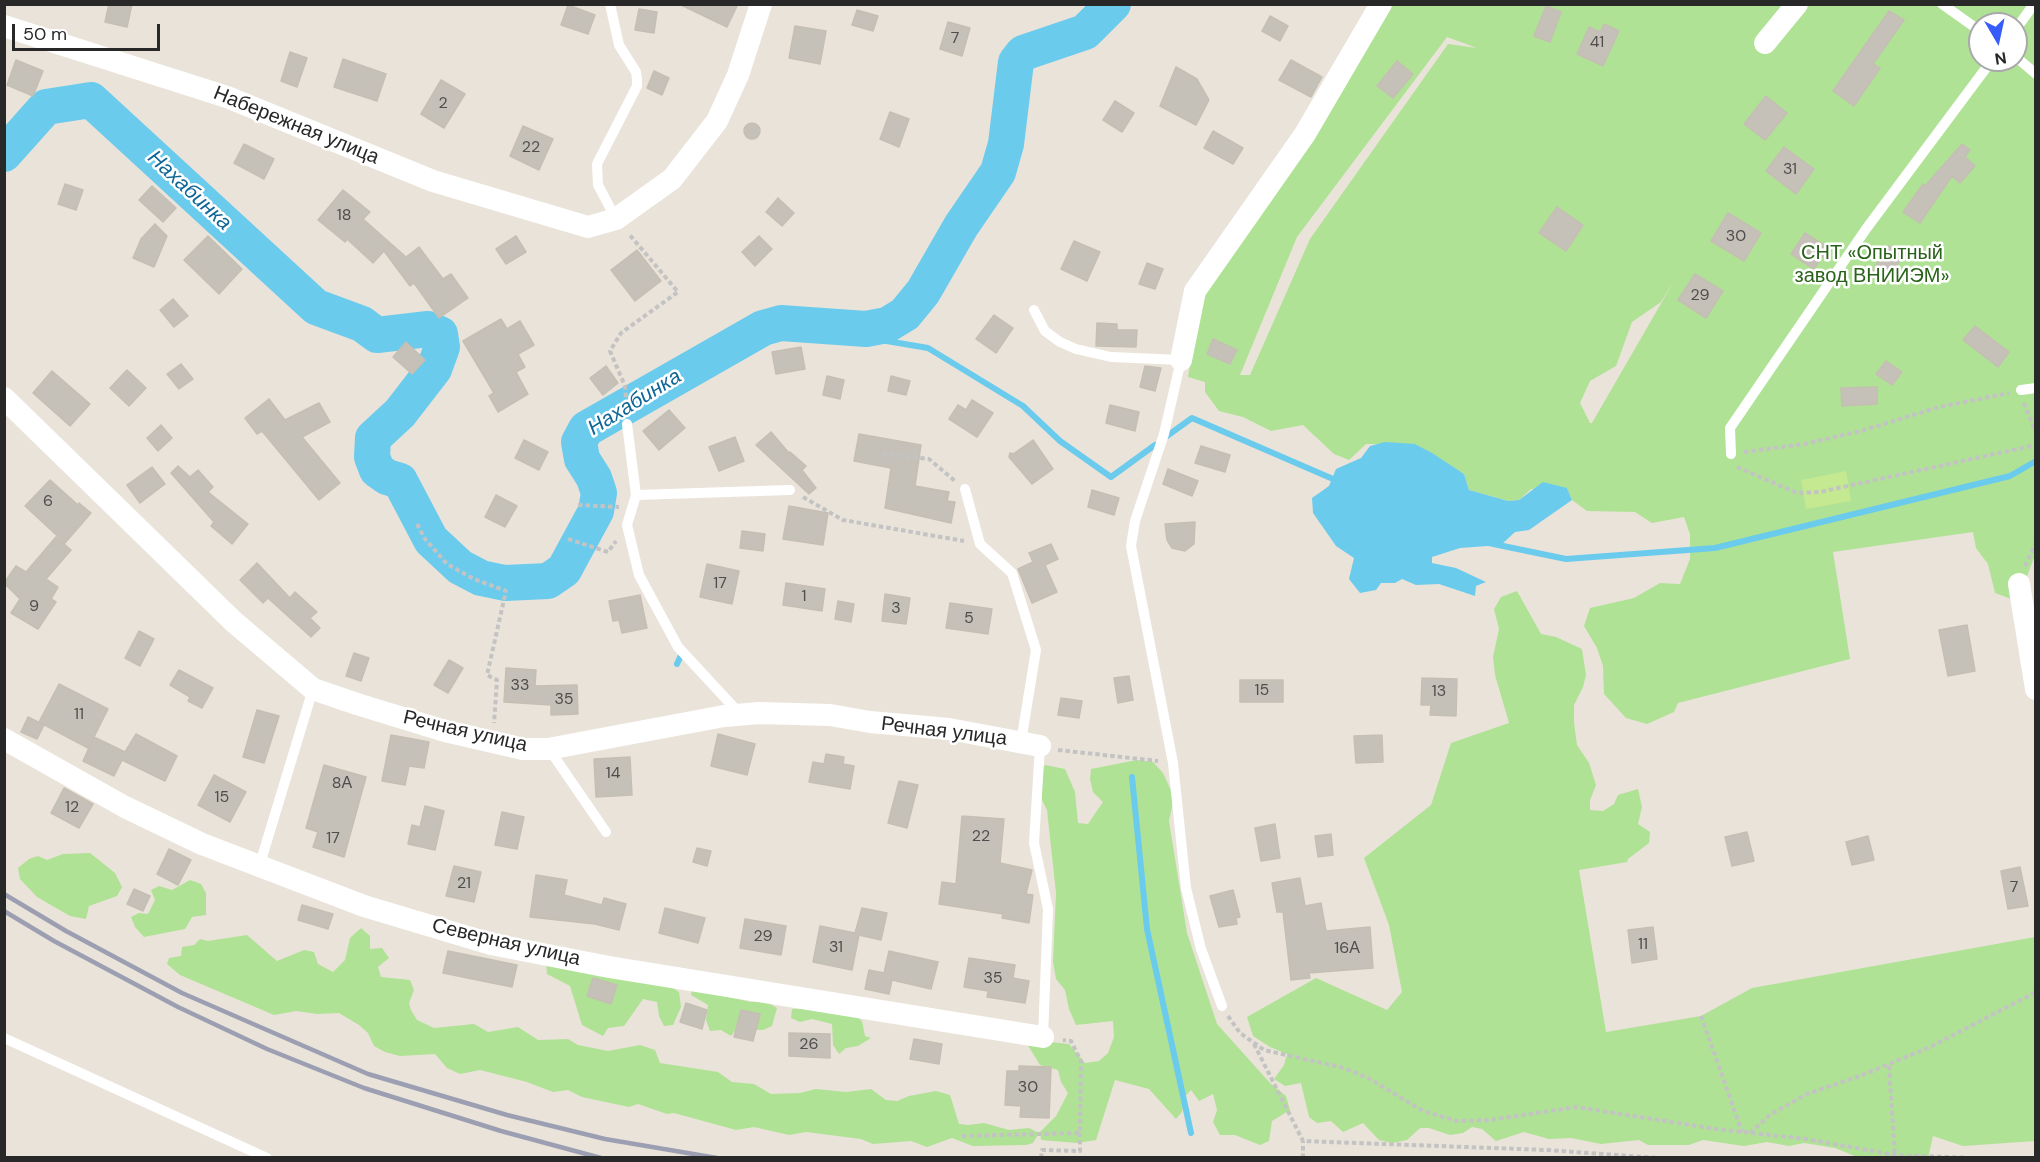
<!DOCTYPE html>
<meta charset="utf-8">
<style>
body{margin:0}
#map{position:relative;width:2040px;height:1162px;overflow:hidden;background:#eae3d9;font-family:"DM Sans",sans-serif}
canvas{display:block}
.frame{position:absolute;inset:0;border:6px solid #282828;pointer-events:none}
.north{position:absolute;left:1968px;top:12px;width:60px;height:60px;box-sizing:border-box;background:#fff;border:2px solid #a9a9a9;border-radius:50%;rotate:171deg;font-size:16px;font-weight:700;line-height:24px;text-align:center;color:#282828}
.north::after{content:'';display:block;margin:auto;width:21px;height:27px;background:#385cf9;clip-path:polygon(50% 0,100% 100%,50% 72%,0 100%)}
.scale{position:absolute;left:12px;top:24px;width:148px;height:27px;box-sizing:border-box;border:3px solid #282828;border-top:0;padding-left:8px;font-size:18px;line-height:21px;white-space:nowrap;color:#282828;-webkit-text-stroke:4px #fff;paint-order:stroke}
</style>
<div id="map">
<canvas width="2040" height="1162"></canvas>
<div class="frame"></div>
<div class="north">N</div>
<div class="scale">50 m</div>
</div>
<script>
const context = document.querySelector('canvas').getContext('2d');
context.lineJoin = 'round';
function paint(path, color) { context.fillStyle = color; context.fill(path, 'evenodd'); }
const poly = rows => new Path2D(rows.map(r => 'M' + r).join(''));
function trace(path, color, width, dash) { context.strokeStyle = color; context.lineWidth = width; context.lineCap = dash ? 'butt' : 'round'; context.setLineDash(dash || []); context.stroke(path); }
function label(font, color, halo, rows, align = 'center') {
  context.font = font + ' "DM Sans",sans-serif'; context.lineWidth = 5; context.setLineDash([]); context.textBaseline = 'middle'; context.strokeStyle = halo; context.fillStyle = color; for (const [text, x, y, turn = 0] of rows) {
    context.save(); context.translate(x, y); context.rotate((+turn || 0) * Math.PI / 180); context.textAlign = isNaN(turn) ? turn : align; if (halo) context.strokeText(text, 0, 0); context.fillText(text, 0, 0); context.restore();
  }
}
paint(poly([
 [1390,5,2035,5,2036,552,2025,582,2022,603,1995,593,1988,564,1976,548,1973,532,1833,552,1850,659,1678,703,1674,712,1647,724,1626,718,1604,694,1603,666,1597,648,1584,626,1590,608,1634,598,1660,583,1680,584,1690,559,1690,534,1684,517,1652,523,1635,512,1587,511,1572,500,1567,488,1531,489,1519,500,1508,501,1469,490,1464,474,1415,444,1366,444,1349,460,1334,454,1303,425,1271,431,1243,417,1219,411,1205,392,1205,382,1188,377,1200,300],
 [1980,24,2016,24,2016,60,1980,60],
 [1447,37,1477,48,1448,44,1310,239,1250,375,1240,375,1297,237],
 [1674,281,1592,423,1590,423,1580,403,1590,381,1616,366,1632,322,1661,302],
 [1517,591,1541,634,1556,637,1582,649,1586,675,1583,687,1574,705,1574,723,1577,745,1589,763,1596,785,1590,800,1590,810,1603,811,1614,804,1618,795,1638,789,1642,807,1638,824,1650,832,1649,843,1628,859,1627,862,1579,870,1606,1032,1701,1016,1752,988,2035,937,2035,1141,1963,1146,1933,1136,1928,1158,1857,1157,1835,1148,1804,1143,1789,1146,1767,1142,1744,1146,1703,1140,1689,1145,1648,1145,1639,1140,1601,1144,1571,1138,1549,1139,1524,1132,1496,1141,1482,1129,1472,1127,1463,1133,1450,1135,1429,1128,1420,1128,1407,1140,1392,1143,1379,1140,1363,1123,1343,1132,1331,1121,1317,1123,1309,1117,1301,1083,1285,1086,1274,1079,1284,1065,1287,1054,1270,1047,1253,1036,1247,1017,1316,978,1387,1010,1402,992,1389,925,1364,858,1431,805,1451,743,1509,723,1495,675,1493,657,1499,629,1494,609,1501,597],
 [1137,760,1153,762,1163,773,1174,797,1169,821,1187,933,1217,1024,1270,1083,1286,1096,1290,1110,1272,1121,1269,1141,1260,1145,1235,1135,1220,1135,1213,1122,1217,1110,1213,1094,1199,1101,1191,1090,1185,1096,1182,1112,1176,1119,1149,1089,1115,1080,1096,1140,1077,1143,1041,1140,1040,1132,1056,1116,1068,1093,1061,1082,1058,1070,1040,1065,1027,1044,1050,1042,1069,1044,1085,1063,1099,1061,1108,1053,1114,1037,1113,1021,1076,1025,1069,1009,1065,990,1056,979,1053,962,1056,893,1047,810,1039,794,1038,773,1045,765,1065,769,1075,792,1078,823,1088,824,1103,802,1093,792,1090,779,1091,769],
 [90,853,115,873,122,887,117,896,89,906,86,919,70,916,37,897,20,879,18,868,29,859,38,856,47,860,63,854],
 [190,880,201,884,206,893,206,915,192,917,185,929,144,937,135,927,131,917,139,913,148,914,155,900,151,890,159,886,172,890],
 [361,928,370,936,370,949,382,948,389,958,378,967,381,977,410,980,414,990,409,1003,411,1010,417,1020,434,1028,474,1024,488,1032,518,1027,538,1040,568,1039,578,1045,608,1051,640,1045,655,1050,660,1063,718,1072,732,1082,754,1084,771,1094,800,1093,816,1089,846,1092,871,1089,886,1100,897,1101,909,1096,936,1091,950,1095,959,1124,968,1125,984,1123,1009,1130,1029,1128,1039,1133,1033,1143,1026,1145,973,1146,952,1138,927,1147,911,1141,873,1144,861,1139,806,1132,789,1135,754,1127,736,1130,674,1113,667,1114,638,1104,629,1107,582,1097,568,1090,553,1092,527,1082,480,1070,460,1074,447,1068,435,1054,400,1056,385,1052,374,1046,368,1033,359,1025,339,1013,317,1014,296,1011,274,1015,180,975,167,964,169,958,181,956,182,947,194,945,200,939,208,941,247,935,277,961,304,950,314,952,318,964,333,972,345,960,350,938],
 [546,962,662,981,679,992,681,1007,673,1025,664,1026,659,1016,657,1002,643,999,624,1026,608,1028,603,1036,582,1025,570,986,547,974],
 [692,989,751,1002,767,1002,777,1008,772,1026,763,1030,736,1029,731,1036,721,1030,710,1031,706,1020,708,1005,691,995],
 [814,1008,856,1016,862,1021,865,1036,871,1038,858,1046,846,1048,839,1054,833,1045,832,1024,812,1019,800,1022,791,1018,792,1009]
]), '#afe295');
paint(poly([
 [1846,471,1851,501,1806,509,1801,480]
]), '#c4e990');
paint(poly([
 [1385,442,1415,444,1432,453,1464,474,1469,490,1508,501,1519,500,1543,482,1567,488,1572,500,1529,530,1515,532,1501,545,1460,548,1432,557,1432,563,1456,568,1486,582,1476,586,1475,596,1439,584,1416,585,1402,579,1395,583,1381,583,1376,590,1360,593,1349,579,1354,558,1336,546,1313,513,1312,498,1329,486,1336,469,1361,458,1370,446]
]), '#6bcbed');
trace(poly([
 [781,323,928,348,1023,406,1060,441,1111,477,1155,445],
 [1167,436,1192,418,1340,482],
 [1479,541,1566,559,1715,548,2010,476,2036,461],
 [677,664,682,653],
 [1132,777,1147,929,1191,1133]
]), '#6bcbed', 6);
trace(poly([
 [4,154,46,107,91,100,316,307,362,324,377,335,428,329,440,334,442,347,434,369,400,413,373,438,372,457,377,470,387,477,400,481,431,540,460,567,481,578,505,583,548,581,564,570,596,511,599,493,594,478,582,459,579,442,586,429,763,328,781,323,866,329,887,325,905,314,923,292,961,226,998,172,1006,144,1016,62,1023,53,1085,32,1113,4]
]), '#6bcbed', 36);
const building = poly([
 [109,4,132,4,127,27,105,22,109,4],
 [679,4,738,4,727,27,679,4],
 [568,5,595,15,588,34,561,25,568,5],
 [1546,6,1561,12,1550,42,1534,36,1546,6],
 [639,9,657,12,654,33,635,30,639,9],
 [857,10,878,16,873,31,852,25,857,10],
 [1889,11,1904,20,1873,64,1880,68,1854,106,1833,91,1889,11],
 [1270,16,1288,26,1280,41,1262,31,1270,16],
 [948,22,970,28,962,56,940,49,948,22],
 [1604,24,1619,31,1603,66,1577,54,1589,27,1600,32,1604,24],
 [795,26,826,31,820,64,789,58,795,26],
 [290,52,307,58,297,87,281,81,290,52],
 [343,59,386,74,377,101,334,87,343,59],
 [16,60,43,71,33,96,7,85,16,60],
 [1291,60,1322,77,1311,97,1279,80,1291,60],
 [1397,61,1413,74,1393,98,1377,86,1397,61],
 [1176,67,1197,79,1209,100,1196,125,1160,106,1176,67],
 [654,71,669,78,662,95,647,88,654,71],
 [441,80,465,94,444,128,421,114,441,80],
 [1766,96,1787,113,1765,140,1744,124,1766,96],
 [1115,101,1134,113,1122,132,1103,120,1115,101],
 [890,112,909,119,899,147,880,139,890,112],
 '744 131a8 8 0 1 1 16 0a8 8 0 1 1-16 0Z',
 [523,126,553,139,539,170,510,156,523,126],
 [1213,131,1243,148,1233,164,1204,148,1213,131],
 [244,144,274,159,264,179,234,163,244,144],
 [1962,144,1970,150,1965,157,1975,166,1960,183,1952,176,1920,223,1903,212,1923,184,1925,186,1962,144],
 [1784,147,1814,169,1796,194,1766,171,1784,147],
 [65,184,83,190,76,210,58,204,65,184],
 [152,186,176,208,163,222,139,200,152,186],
 [343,190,370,212,363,219,406,257,419,247,443,279,451,274,468,298,439,318,414,283,410,286,384,251,373,263,347,239,345,242,318,220,343,190],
 [778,198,794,213,782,226,766,212,778,198],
 [1557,207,1583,225,1566,251,1539,233,1557,207],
 [1728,213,1761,233,1744,261,1711,241,1728,213],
 [155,224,167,236,154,267,133,258,141,239,155,224],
 [1805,233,1828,248,1814,269,1791,254,1805,233],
 [208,236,242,269,219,294,184,260,208,236],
 [516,236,526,252,506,264,496,249,516,236],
 [759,236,772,249,755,266,742,252,759,236],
 [1074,241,1100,252,1087,281,1061,269,1074,241],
 [1888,246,1903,255,1888,279,1873,270,1888,246],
 [637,250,661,281,635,301,611,270,637,250],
 [1147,263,1163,269,1155,289,1139,284,1147,263],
 [1695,274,1723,291,1706,318,1678,300,1695,274],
 [173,299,188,316,174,327,160,310,173,299],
 [994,315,1013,328,996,353,976,339,994,315],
 [501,319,507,329,520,321,534,345,518,354,525,367,516,372,528,394,498,412,489,396,494,393,463,341,501,319],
 [1097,323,1117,324,1117,330,1137,330,1136,347,1096,346,1097,323],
 [1975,326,2009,352,1998,367,1963,340,1975,326],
 [1213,339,1237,350,1230,364,1207,354,1213,339],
 [406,342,425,360,412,374,393,357,406,342],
 [801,347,805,369,776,374,772,352,801,347],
 [1886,361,1902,372,1892,385,1876,374,1886,361],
 [181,364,193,379,179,389,167,374,181,364],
 [606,366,618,383,603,395,590,378,606,366],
 [1145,366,1161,368,1155,391,1140,387,1145,366],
 [127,370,146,388,129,406,110,388,127,370],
 [52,371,90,404,70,426,33,393,52,371],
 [827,376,844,380,840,399,823,395,827,376],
 [891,376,910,381,906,395,888,391,891,376],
 [1877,387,1877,404,1842,406,1841,388,1877,387],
 [269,399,285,420,319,403,330,422,302,437,340,483,319,500,262,431,257,434,245,418,269,399],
 [972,400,993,413,977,437,949,419,958,405,966,410,972,400],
 [1110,405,1139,412,1135,431,1106,423,1110,405],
 [669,410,685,428,659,450,643,431,669,410],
 [161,425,172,438,158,451,147,438,161,425],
 [771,432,789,453,790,452,806,466,802,470,816,488,809,494,756,445,771,432],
 [859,434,921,445,915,486,949,492,947,501,955,502,951,523,885,508,891,468,854,461,859,434],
 [735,437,744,461,719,471,709,447,735,437],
 [524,440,548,452,539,470,515,458,524,440],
 [1033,440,1053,469,1032,484,1009,457,1010,453,1013,454,1033,440],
 [1201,446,1230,455,1225,472,1195,463,1201,446],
 [178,466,190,477,198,470,213,487,208,492,248,524,232,544,211,526,214,522,171,473,178,466],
 [152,467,165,484,140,503,127,485,152,467],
 [1168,469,1198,481,1192,496,1163,484,1168,469],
 [50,480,78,505,79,503,91,513,65,543,25,506,50,480],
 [1092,490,1119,498,1114,515,1088,507,1092,490],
 [496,495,517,506,505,527,485,517,496,495],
 [789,506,828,513,823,545,783,539,789,506],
 [1195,522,1194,544,1185,551,1172,548,1167,540,1165,524,1195,522],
 [742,531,765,534,763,551,740,548,742,531],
 [56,537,71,550,46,579,58,587,51,599,56,602,38,629,11,613,20,599,4,583,16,566,26,572,56,537],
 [1051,544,1058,559,1045,565,1057,592,1032,603,1018,569,1033,562,1029,553,1051,544],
 [257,563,290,598,295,592,317,612,310,618,320,628,311,637,268,598,263,603,240,580,257,563],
 [707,564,739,571,732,604,700,597,707,564],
 [786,583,825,589,822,611,783,605,786,583],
 [885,594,910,598,906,624,882,621,885,594],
 [640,595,647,628,622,633,619,620,613,621,609,601,640,595],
 [838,601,854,604,851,622,835,619,838,601],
 [950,603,992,609,988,634,946,628,950,603],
 [1967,625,1975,671,1948,676,1939,630,1967,625],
 [139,631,154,639,140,666,125,658,139,631],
 [354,653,369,658,361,681,346,676,354,653],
 [449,660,463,668,448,693,434,685,449,660],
 [506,668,536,670,535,686,577,685,578,714,551,715,551,705,504,702,506,668],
 [179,670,213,688,202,708,188,701,190,697,170,685,179,670],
 [1129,676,1133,700,1118,703,1114,678,1129,676],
 [1422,678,1457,679,1456,716,1430,715,1431,705,1421,705,1422,678],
 [1240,680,1283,680,1283,702,1240,702,1240,680],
 [59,684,108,709,94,737,125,752,136,734,177,756,165,781,122,760,114,776,83,761,93,739,88,748,39,722,59,684],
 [1061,698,1082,701,1079,718,1058,715,1061,698],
 [257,710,279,716,264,763,243,757,257,710],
 [28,717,44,725,37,739,21,732,28,717],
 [718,734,755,744,747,775,711,766,718,734],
 [391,735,429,742,424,768,409,766,405,785,382,781,391,735],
 [1382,735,1383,762,1356,763,1354,736,1382,735],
 [826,754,844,757,843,764,854,766,850,789,809,782,813,762,824,764,826,754],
 [630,757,632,795,596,797,594,759,630,757],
 [324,765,366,777,344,857,313,847,318,832,306,828,324,765],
 [214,775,246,792,230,822,198,805,214,775],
 [899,781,918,785,907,828,888,823,899,781],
 [64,788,93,804,79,828,51,813,64,788],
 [425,806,444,811,435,850,408,844,412,825,420,827,425,806],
 [502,812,524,817,517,849,495,845,502,812],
 [962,816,1004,819,1000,863,1032,870,1026,894,1033,895,1029,923,1002,918,1003,914,939,904,942,882,956,884,962,816],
 [1275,824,1280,858,1261,861,1255,828,1275,824],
 [1747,832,1754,861,1732,866,1725,837,1747,832],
 [1331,834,1333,855,1318,857,1315,836,1331,834],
 [1868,836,1874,860,1852,865,1846,842,1868,836],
 [697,848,711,851,707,866,693,862,697,848],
 [169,849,191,860,178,885,157,874,169,849],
 [454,866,481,872,474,902,446,896,454,866],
 [2020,867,2028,906,2008,909,2001,871,2020,867],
 [536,875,567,880,564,895,602,905,604,898,626,904,619,930,595,924,530,917,536,875],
 [1300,878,1305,906,1321,903,1326,931,1370,927,1373,968,1309,973,1310,978,1291,980,1283,912,1277,912,1272,883,1300,878],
 [134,889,150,896,143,911,127,904,134,889],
 [1233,890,1240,917,1236,918,1237,924,1219,927,1210,896,1233,890],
 [302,905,333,914,328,929,298,920,302,905],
 [665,908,705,918,698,943,659,933,665,908],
 [862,908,887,913,881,940,859,935,852,970,813,962,820,926,855,933,862,908],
 [745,919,786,926,781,955,740,948,745,919],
 [1653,927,1657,959,1632,963,1628,930,1653,927],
 [448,951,517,965,512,987,443,973,448,951],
 [889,951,938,962,931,989,892,980,889,994,865,989,869,970,884,973,889,951],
 [969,958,1015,965,1013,978,1029,981,1025,1003,987,997,988,991,964,987,969,958],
 [593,978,617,985,611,1004,587,996,593,978],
 [686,1003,707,1010,702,1029,680,1022,686,1003],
 [741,1010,760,1014,753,1041,734,1037,741,1010],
 [789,1033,830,1034,830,1058,789,1056,789,1033],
 [914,1039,942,1044,939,1064,910,1059,914,1039],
 [1019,1066,1051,1067,1049,1118,1020,1117,1021,1106,1005,1105,1007,1071,1019,1071,1019,1066]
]);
paint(building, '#c5c1b8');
trace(building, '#c5bfb3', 1.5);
trace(poly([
 [2024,403,2036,433],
 [627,412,625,386,610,351,621,333,678,292,629,234],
 [1744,452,1804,444,1861,431,1939,407,2009,393],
 [883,454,929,459,955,481],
 [1737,467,1797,493,1820,492,2036,445],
 [803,497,843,520,964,541],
 [578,505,619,507],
 [417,524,425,539,447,564,474,579,506,591,487,675,497,680,494,723],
 [568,539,608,552,616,541],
 [2025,566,2036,542],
 [1058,750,1158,761],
 [1228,1016,1240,1033,1264,1050,1344,1068,1370,1079,1423,1111,1457,1121,1490,1120,1576,1107,1716,1129,1806,1139,1895,1155,1974,1158],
 [1701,1016,1742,1132],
 [1254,1044,1303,1141,1547,1150,1658,1158],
 [1889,1066,1895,1158],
 [1750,1133,1771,1114,1807,1094,1860,1076,1930,1047,2036,992],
 [962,1136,1080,1133,1081,1061,1071,1041,1063,1040],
 [1041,1158,1042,1150,1080,1151,1080,1133],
 [1303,1158,1303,1141]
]), '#c3c3c3', 4, [4.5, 3]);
trace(poly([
 [610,4,619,45,636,72,637,79,637,86,597,164,598,185,616,219],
 [1942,4,1980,31],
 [2016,29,2034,4],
 [2016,57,2036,74],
 [1034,310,1045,331,1060,342,1076,349,1111,357,1181,360,1164,434,1135,521,1131,546,1173,763,1186,888,1201,949,1222,1006],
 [2021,390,2036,388],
 [627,424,636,495,627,525,639,575,678,647,740,714],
 [1731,454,1730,428,1866,229,1992,60],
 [965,489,980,544,1012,573,1036,650,1021,742],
 [636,495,790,490],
 [1040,746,1034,843,1048,909,1043,1037],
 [549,749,606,832],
 [259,867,313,689],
 [4,1038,267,1158]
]), '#fff', 10);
trace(poly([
 [4,26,227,97,433,181,588,227,616,219,672,179,717,121,738,75,761,4],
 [1765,43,1797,4],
 [1181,360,1195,291,1305,134,1381,4],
 [4,398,234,622,313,689,357,704,445,731,523,749,548,749,724,716,759,713,830,715,870,722,949,729,1040,746],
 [2019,584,2036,689],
 [4,739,125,807,202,844,364,906,491,944,609,967,1043,1037]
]), '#fff', 22);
trace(poly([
 [4,894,66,931,182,993,368,1074,507,1115,605,1139,717,1158],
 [4,911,54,941,178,1007,267,1049,364,1088,501,1131,601,1158]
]), '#9c9fb2', 4.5);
label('16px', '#4f4e4c', null, [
 ["7",955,39],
 ["41",1597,43],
 ["2",443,104],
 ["22",531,148],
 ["31",1790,170],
 ["18",344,216],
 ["30",1736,237],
 ["29",1700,296],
 ["6",48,502],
 ["17",720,584],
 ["1",804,597],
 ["9",34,607],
 ["3",896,609],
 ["5",969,619],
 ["33",520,686],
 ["15",1262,691],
 ["13",1439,692],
 ["35",564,700],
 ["11",79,715],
 ["14",613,774],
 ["8А",342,784],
 ["15",222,798],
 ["12",72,808],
 ["22",981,837],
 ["17",333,839],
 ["21",464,884],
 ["7",2014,888],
 ["29",763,937],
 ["11",1643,945],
 ["31",836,948],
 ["16А",1347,949],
 ["35",993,979],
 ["26",809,1045],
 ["30",1028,1088]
]);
label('20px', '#282828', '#fff', [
 ["Набережная улица",296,126,22],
 ["Речная улица",465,732,13],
 ["Речная улица",944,732,7],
 ["Северная улица",506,943,13]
]);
label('20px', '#296319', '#fff', [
 ["СНТ «Опытный",1872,254],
 ["завод ВНИИЭМ»",1872,277]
]);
label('italic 21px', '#0e6796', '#fff', [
 ["Нахабинка",189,191,43],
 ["Нахабинка",635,403,-32]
]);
</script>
